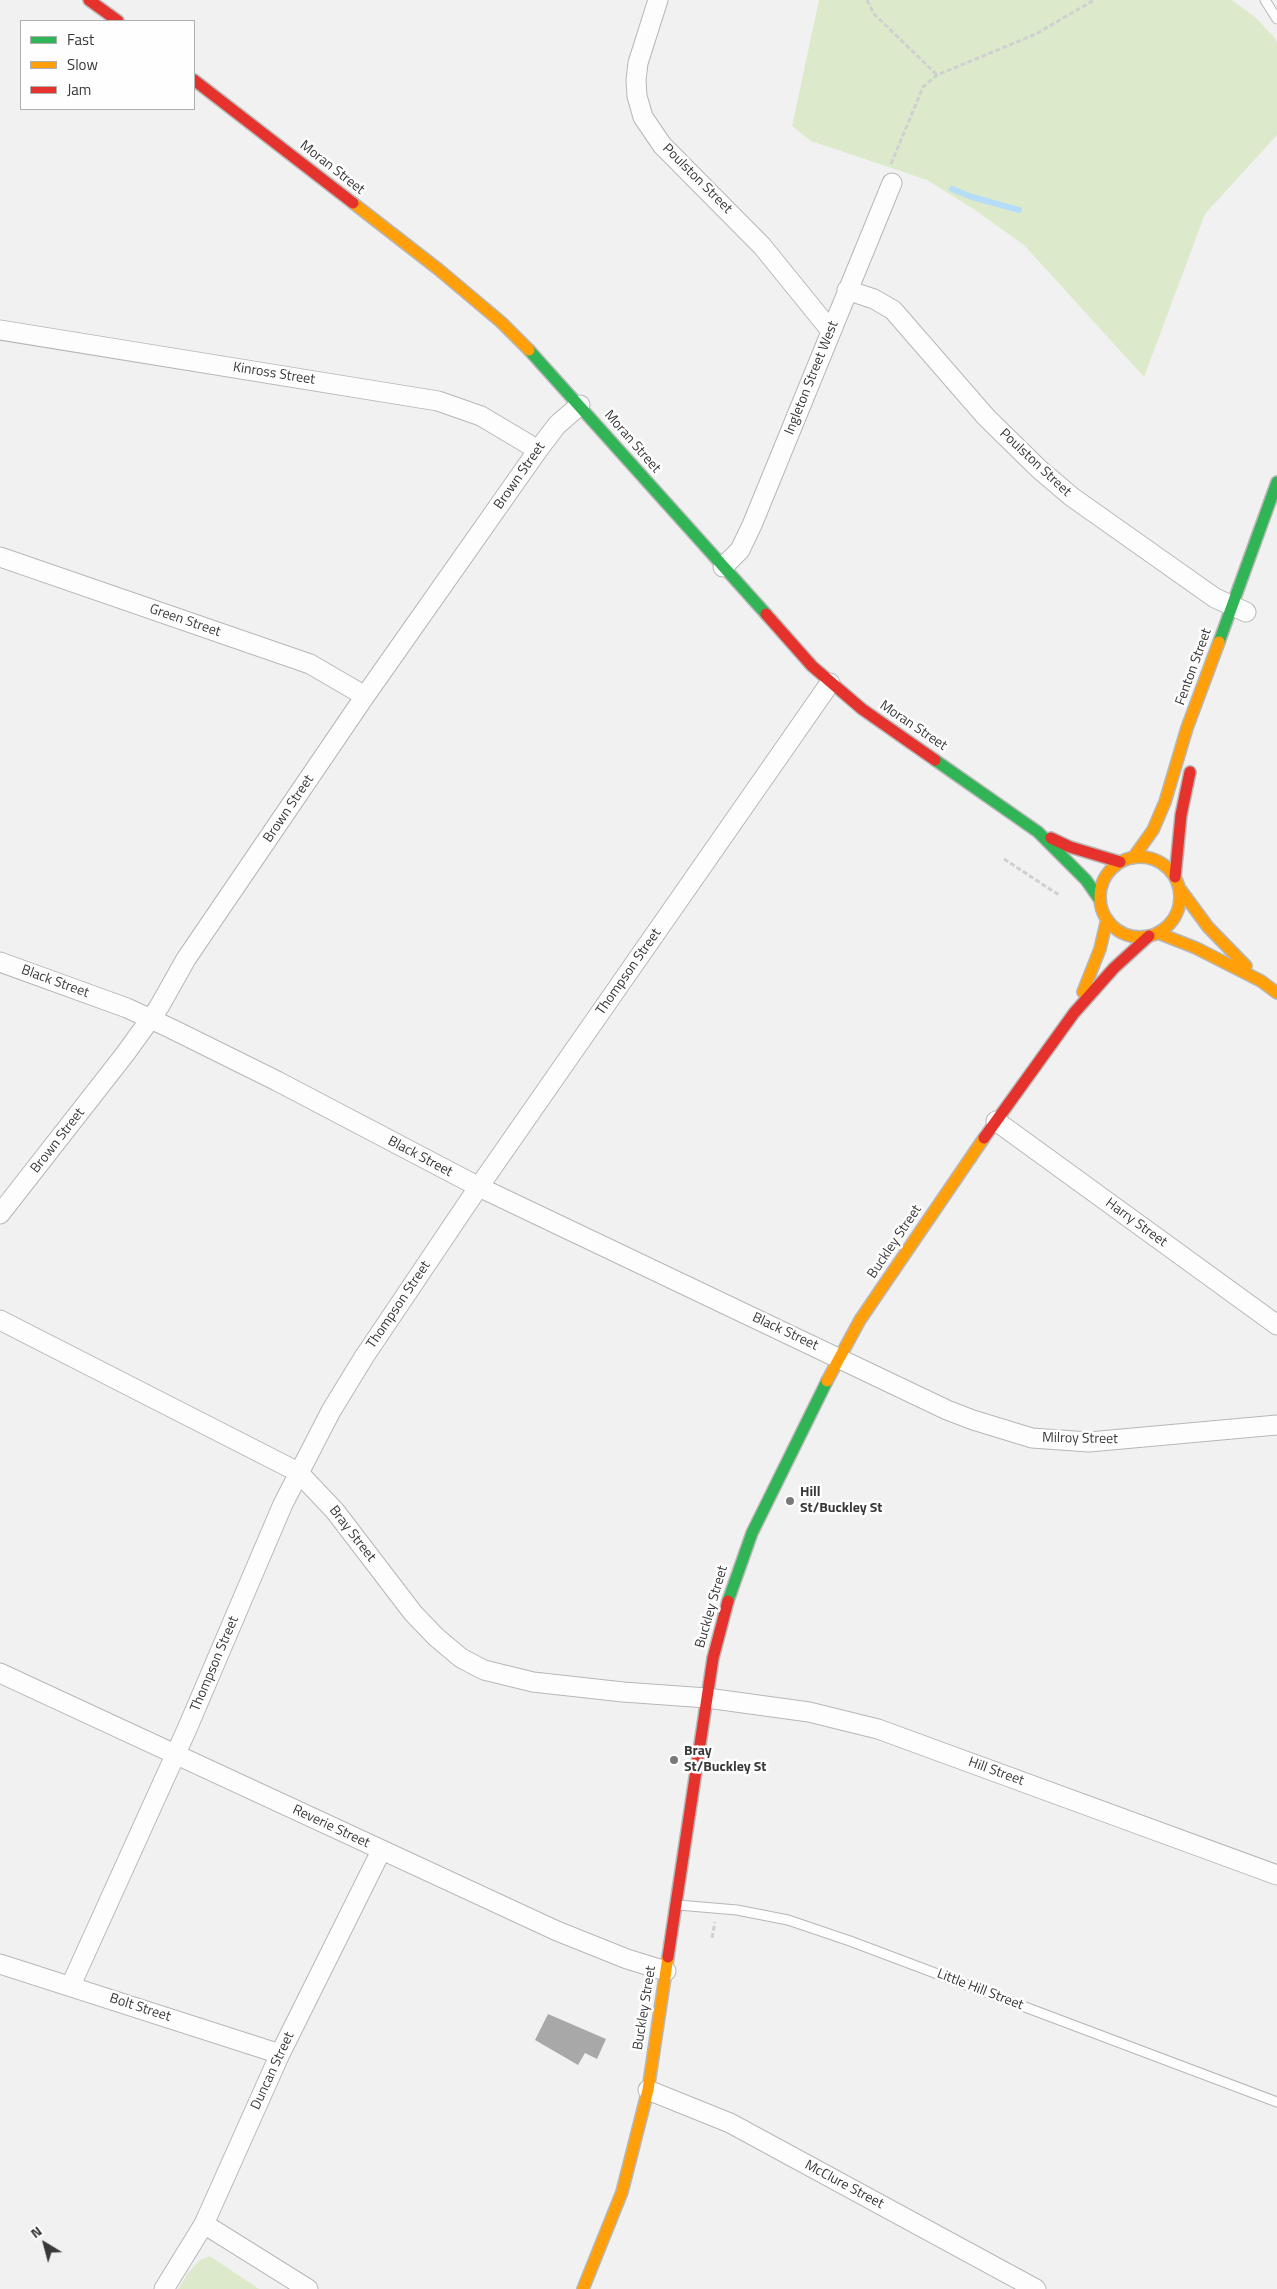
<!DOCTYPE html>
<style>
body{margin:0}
#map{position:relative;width:1277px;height:2289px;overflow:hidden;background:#f2f1f2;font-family:"Titillium Web",sans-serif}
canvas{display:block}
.legend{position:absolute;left:20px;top:20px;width:175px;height:90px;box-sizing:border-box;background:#fffeff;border:1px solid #b0afb0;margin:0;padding:6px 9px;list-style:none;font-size:15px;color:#39383a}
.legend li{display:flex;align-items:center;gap:10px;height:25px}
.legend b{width:25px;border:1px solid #b0afb0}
.north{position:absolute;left:20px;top:2219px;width:50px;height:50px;-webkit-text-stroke:4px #fffeff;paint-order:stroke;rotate:323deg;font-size:14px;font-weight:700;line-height:20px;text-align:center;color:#39383a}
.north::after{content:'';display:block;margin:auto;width:18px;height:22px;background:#39383a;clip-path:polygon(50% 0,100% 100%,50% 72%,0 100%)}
</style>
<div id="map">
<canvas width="1277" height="2289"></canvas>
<ul class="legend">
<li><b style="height:6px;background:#30b455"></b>Fast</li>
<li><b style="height:6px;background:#ff9f0a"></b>Slow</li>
<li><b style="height:6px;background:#e5322d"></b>Jam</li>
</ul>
<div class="north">N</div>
</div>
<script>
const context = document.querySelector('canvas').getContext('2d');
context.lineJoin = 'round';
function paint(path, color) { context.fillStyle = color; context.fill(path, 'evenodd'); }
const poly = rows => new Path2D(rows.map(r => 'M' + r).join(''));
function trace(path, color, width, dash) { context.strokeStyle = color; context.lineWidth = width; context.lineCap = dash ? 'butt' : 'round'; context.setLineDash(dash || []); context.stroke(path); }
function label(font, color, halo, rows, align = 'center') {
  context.font = font + ' "Titillium Web",sans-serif'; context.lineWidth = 5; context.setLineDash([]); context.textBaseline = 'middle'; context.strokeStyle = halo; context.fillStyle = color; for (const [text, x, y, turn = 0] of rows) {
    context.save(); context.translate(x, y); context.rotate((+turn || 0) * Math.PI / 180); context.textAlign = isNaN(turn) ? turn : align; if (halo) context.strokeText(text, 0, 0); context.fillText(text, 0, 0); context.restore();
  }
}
paint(poly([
 [819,0,1232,0,1255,17,1274,37,1277,42,1277,135,1205,214,1144,377,1024,245,975,210,927,180,811,141,792,126],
 [210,2256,259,2289,178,2289,188,2273,200,2260]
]), '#dceacb');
trace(poly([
 [952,189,972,197,1019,210]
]), '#b5ddf7', 6);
paint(poly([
 [548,2014,606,2039,597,2059,585,2053,578,2065,535,2040]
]), '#a9a8a9');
const lane = poly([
 [1265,0,1277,19],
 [678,1905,737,1910,788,1920,850,1941,1277,2102]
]);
const street = poly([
 [658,0,638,63,636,80,637,96,643,117,662,145,762,246,831,331],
 [847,290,874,299,893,310,986,417,1039,469,1072,497,1215,598,1246,612],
 [0,330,438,401,481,416,538,450],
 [0,557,310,664,365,696],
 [723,567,740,550,752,525,892,183],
 [0,962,127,1008,172,1029,277,1081,479,1187,947,1410,973,1420,1032,1438,1089,1442,1277,1425],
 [996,1121,1277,1325],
 [0,1214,125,1054,159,1007,186,959,365,696,538,450,557,425,580,405],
 [0,1320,298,1472,335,1511,413,1613,436,1637,461,1658,484,1670,533,1682,623,1692,707,1698,809,1712,878,1729,1277,1875],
 [0,1673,557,1931,627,1959,666,1971],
 [0,1964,280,2054],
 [71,1985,187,1729,283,1504,331,1411,364,1357,469,1201,830,683],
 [648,2090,730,2123,1036,2289],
 [204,2224,308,2289],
 [164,2289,204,2224,280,2054,381,1851]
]);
const fast = poly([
 [529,350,766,614],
 [1219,642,1277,482],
 [935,760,1038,832,1086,880,1100,900],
 [728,1601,752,1533,827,1381]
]);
const slow = poly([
 [353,203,438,269,501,322,529,350],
 '1100 897a40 40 0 1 1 80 0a40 40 0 1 1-80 0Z',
 [1133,858,1153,830,1165,802,1187,728,1219,642],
 [1180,889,1208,927,1246,966],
 [1158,933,1196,948,1261,981,1277,993],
 [1083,992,1100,949,1107,919],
 [827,1381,860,1320,984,1138],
 [583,2289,622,2192,648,2090,668,1957]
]);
const jam = poly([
 [89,0,118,21],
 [194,80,353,203],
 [766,614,812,666,862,709,935,760],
 [1051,838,1070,847,1120,862],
 [1175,877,1181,815,1190,772],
 [984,1138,1074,1013,1114,968,1149,936],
 [668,1957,713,1658,728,1601]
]);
trace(lane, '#b8b7b8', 11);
trace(street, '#b8b7b8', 21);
trace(fast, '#b8b7b8', 14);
trace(slow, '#b8b7b8', 14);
trace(jam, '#b8b7b8', 14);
trace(poly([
 [867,0,874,14,937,75],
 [891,164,923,87,937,75,1036,34,1094,0],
 [1004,859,1059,895],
 [712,1938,715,1922]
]), '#d1d0d1', 3, [5, 2.5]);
trace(lane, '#fdfdfd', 9);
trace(street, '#fdfdfd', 19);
trace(fast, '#30b455', 11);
trace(slow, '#ff9f0a', 11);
trace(jam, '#e5322d', 11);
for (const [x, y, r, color] of [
 [790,1501,5,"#7a797a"],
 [674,1760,5,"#7a797a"]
]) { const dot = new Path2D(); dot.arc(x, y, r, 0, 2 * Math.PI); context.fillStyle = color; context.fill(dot); trace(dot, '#fffeff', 2); }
label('14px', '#39383a', '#fffeff', [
 ["Moran Street",332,168,38],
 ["Poulston Street",697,179,45],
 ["Kinross Street",274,374,9],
 ["Ingleton Street West",812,378,-68],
 ["Moran Street",632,442,49],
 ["Poulston Street",1035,463,43],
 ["Brown Street",520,476,-55],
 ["Green Street",185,621,19],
 ["Fenton Street",1194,667,-70],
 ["Moran Street",913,726,34],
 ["Brown Street",289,809,-56],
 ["Thompson Street",629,972,-55],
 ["Black Street",55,982,20],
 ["Brown Street",58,1141,-52],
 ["Black Street",420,1157,28],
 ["Harry Street",1136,1223,36],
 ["Buckley Street",895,1242,-56],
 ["Thompson Street",399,1305,-56],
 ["Black Street",785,1332,25],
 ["Milroy Street",1080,1439,1],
 ["Bray Street",352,1534,52],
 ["Buckley Street",712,1607,-74],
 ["Thompson Street",215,1664,-67],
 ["Hill Street",996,1772,20],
 ["Reverie Street",331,1827,25],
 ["Little Hill Street",980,1990,21],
 ["Bolt Street",140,2008,18],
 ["Buckley Street",645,2008,-81],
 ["Duncan Street",273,2071,-65],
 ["McClure Street",844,2185,28]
]);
label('bold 14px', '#39383a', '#fffeff', [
 ["Hill",800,1493],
 ["St/Buckley St",800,1509],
 ["Bray",684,1752],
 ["St/Buckley St",684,1768]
], 'left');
</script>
